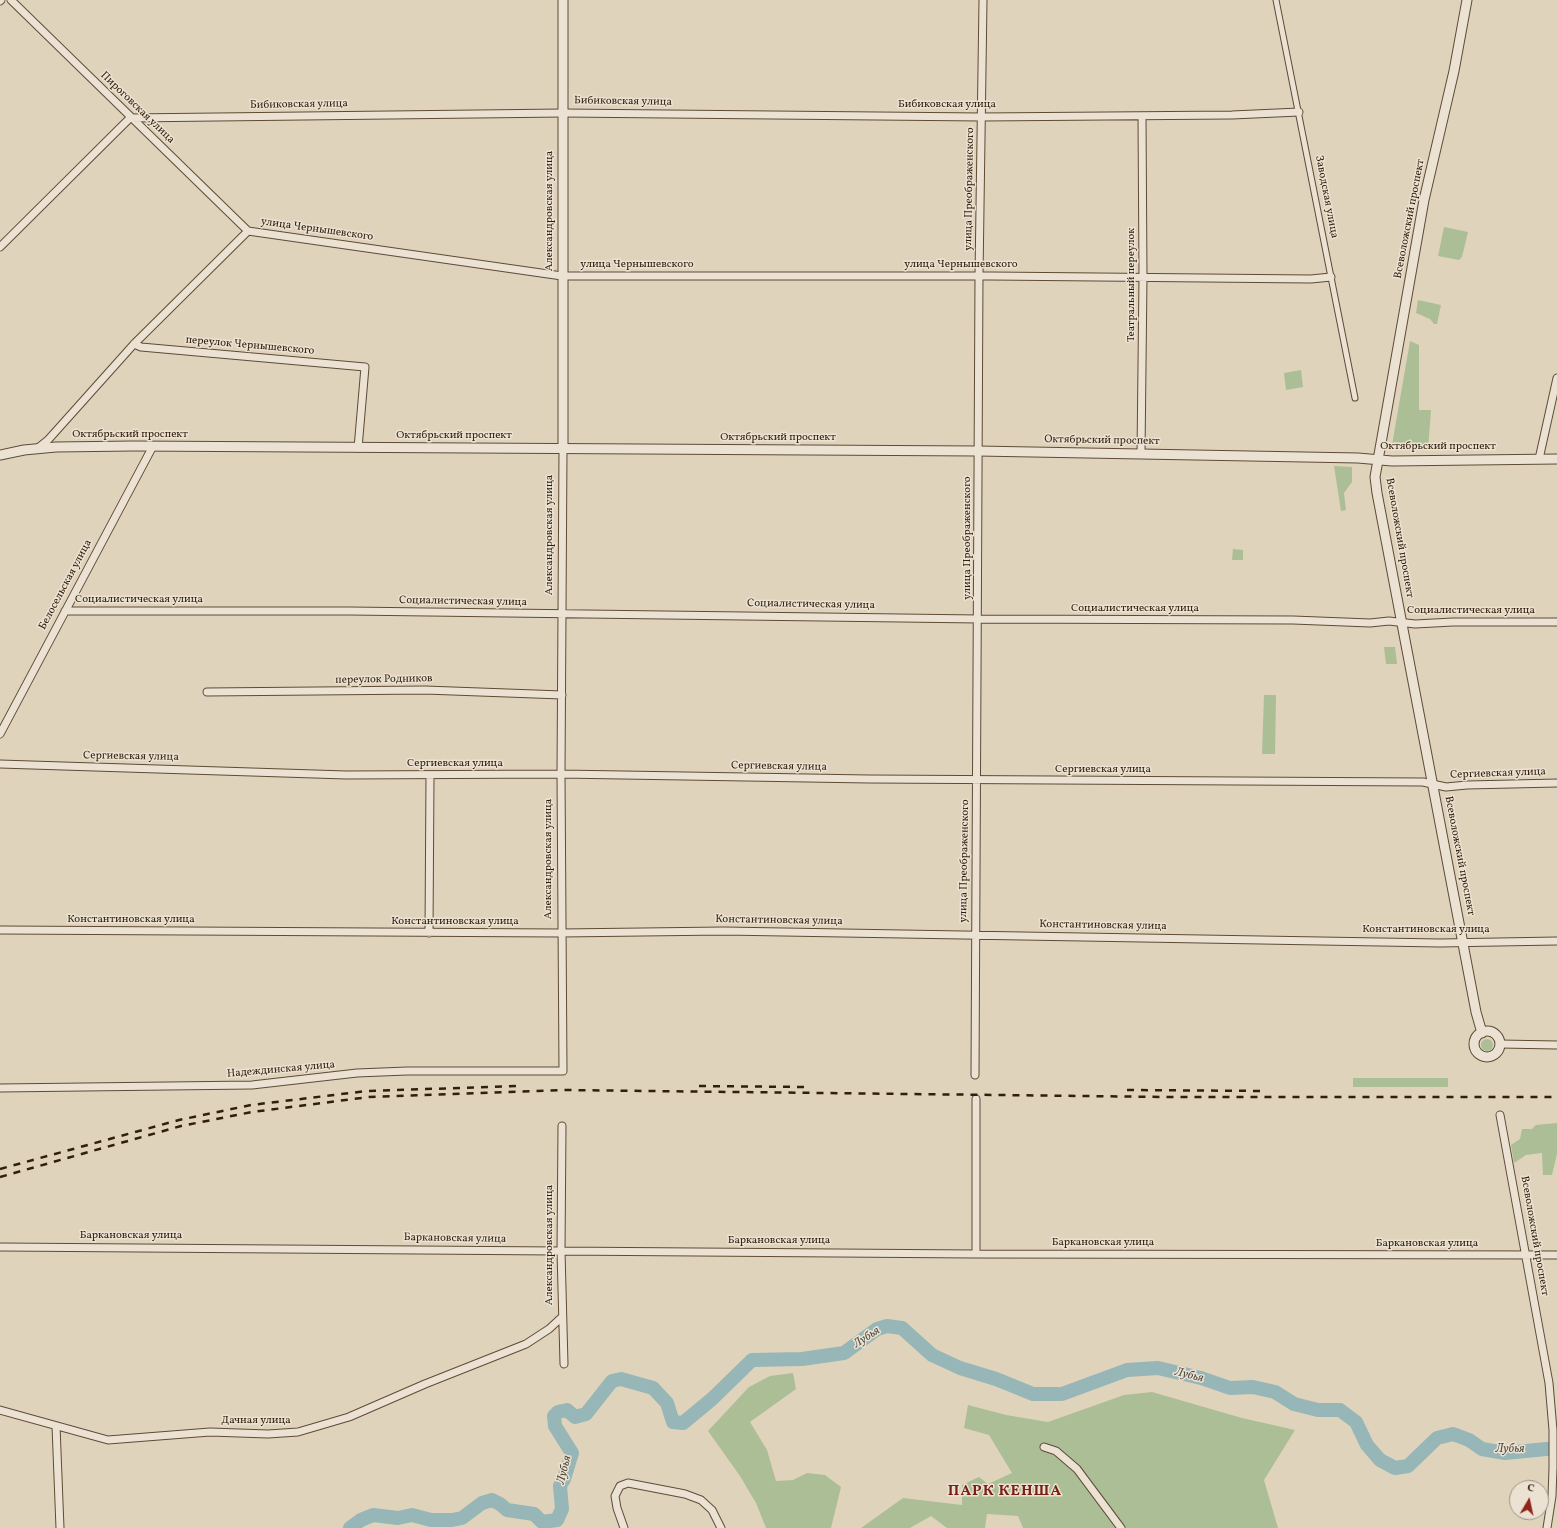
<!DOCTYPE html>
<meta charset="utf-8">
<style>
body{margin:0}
#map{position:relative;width:1557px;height:1528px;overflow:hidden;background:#e0d3bb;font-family:Vollkorn,serif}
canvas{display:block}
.north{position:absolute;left:1509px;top:1480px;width:40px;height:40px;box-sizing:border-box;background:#ebe2d3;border:1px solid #a19483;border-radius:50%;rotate:9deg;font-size:11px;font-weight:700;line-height:16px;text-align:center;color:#321e0a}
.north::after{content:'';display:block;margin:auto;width:14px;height:18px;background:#8f2418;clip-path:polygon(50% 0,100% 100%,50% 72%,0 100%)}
</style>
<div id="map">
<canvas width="1557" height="1528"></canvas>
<div class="north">С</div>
</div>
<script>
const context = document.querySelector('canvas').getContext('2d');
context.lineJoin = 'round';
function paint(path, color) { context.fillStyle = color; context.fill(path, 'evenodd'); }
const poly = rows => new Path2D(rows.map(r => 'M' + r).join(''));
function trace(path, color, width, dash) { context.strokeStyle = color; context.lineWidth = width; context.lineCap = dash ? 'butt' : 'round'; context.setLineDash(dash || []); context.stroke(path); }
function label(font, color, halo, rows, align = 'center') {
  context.font = font + ' Vollkorn,serif'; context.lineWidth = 3; context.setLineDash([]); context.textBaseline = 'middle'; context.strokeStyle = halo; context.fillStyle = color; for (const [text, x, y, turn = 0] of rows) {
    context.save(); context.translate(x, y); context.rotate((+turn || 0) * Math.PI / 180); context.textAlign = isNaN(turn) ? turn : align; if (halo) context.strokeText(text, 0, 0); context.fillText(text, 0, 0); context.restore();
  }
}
paint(poly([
 [1444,227,1468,232,1462,257,1459,260,1438,256],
 [1418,300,1441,305,1437,324,1434,324,1430,319,1416,313],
 [1410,341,1419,345,1419,410,1431,410,1428,450,1398,450,1392,445],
 [1301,370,1303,387,1286,390,1284,373],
 [1334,466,1352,467,1352,482,1344,493,1346,510,1341,511],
 [1233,549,1243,550,1243,560,1232,560],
 [1384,647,1395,647,1397,664,1386,664],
 [1264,695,1276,695,1275,754,1262,754],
 '1481 1045a6 6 0 1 1 12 0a6 6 0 1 1-12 0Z',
 [1353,1078,1448,1078,1448,1087,1353,1087],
 [1557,1123,1557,1154,1552,1175,1543,1175,1542,1153,1526,1155,1514,1163,1511,1145,1520,1139,1522,1129,1532,1129,1536,1125],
 [793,1373,796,1389,750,1422,767,1450,776,1481,793,1480,807,1473,825,1475,841,1487,831,1528,766,1528,756,1503,740,1476,708,1431,749,1387,770,1376],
 [1152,1392,1242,1418,1295,1430,1264,1480,1278,1528,1023,1528,1018,1516,987,1514,985,1528,947,1528,931,1516,910,1528,861,1528,903,1498,962,1505,962,1485,979,1477,988,1484,1012,1473,989,1435,964,1428,968,1405,1006,1415,1048,1422,1124,1395]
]), '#acbe95');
trace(poly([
 [350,1528,361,1520,373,1515,398,1518,412,1515,431,1520,452,1520,462,1518,482,1503,492,1500,500,1504,507,1510,534,1514,542,1522,557,1520,562,1509,560,1486,564,1479,572,1453,555,1426,554,1416,558,1412,567,1410,575,1417,586,1414,612,1381,621,1379,653,1388,667,1403,673,1422,683,1423,712,1399,752,1360,802,1359,844,1353,877,1329,887,1326,902,1328,932,1355,960,1368,996,1379,1033,1394,1062,1394,1127,1370,1158,1368,1201,1378,1230,1388,1253,1387,1275,1392,1294,1404,1318,1410,1340,1410,1356,1422,1367,1445,1380,1460,1395,1468,1408,1466,1437,1438,1453,1434,1469,1440,1482,1449,1505,1453,1557,1448]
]), '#96b6b7', 14);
const pedestrian = poly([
 [1276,0,1355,398]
]);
const minor = poly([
 [11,0,248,231],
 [0,1,1,0],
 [0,247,130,118,563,113,982,117,1232,115,1299,112],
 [134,344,141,347,365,367,358,448],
 [38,448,48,440,134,344,248,231,562,276,991,276,1311,279,1331,277],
 [1141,454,1143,277,1142,116],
 [1539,459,1557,378],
 [65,611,350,611,979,619,1293,620,1370,623,1389,621,1415,624,1453,622,1557,622],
 [207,692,425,690,562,695],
 [0,734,153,446],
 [0,764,346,775,561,774,869,779,1423,782,1446,787,1467,785,1557,783],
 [0,930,561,933,724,931,1440,943,1557,941],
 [429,933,430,775],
 [1500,1044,1557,1045],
 [975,1075,979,276,983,0],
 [0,1088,252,1085,357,1073,407,1071,563,1071,561,774,563,449],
 [1500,1115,1549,1383,1553,1430,1553,1468,1552,1496,1547,1528],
 [562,1126,561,1251,564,1364],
 [0,1247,976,1254,1557,1255],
 [976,1254,976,1099],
 [0,1410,108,1440,210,1432,268,1434,298,1432,349,1417,425,1384,526,1344,549,1329,562,1317],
 [56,1426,60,1528],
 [1044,1447,1056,1451,1077,1469,1121,1528],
 [624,1528,617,1508,615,1496,620,1486,628,1483,685,1494,701,1500,712,1510,721,1528]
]);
const tertiary = poly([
 [1467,0,1454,71,1424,200,1375,477,1377,493,1476,1012,1482,1033],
 [563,449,563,0],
 [0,455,24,450,56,447,133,446,978,451,1358,458,1392,461,1557,459],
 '1474 1044a13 13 0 1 1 26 0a13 13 0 1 1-26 0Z'
]);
trace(pedestrian, '#5e4b36', 7);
trace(minor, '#5e4b36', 9);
trace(tertiary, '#5e4b36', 11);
trace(pedestrian, '#ebe2d3', 5);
trace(minor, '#ebe2d3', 7);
trace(tertiary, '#ebe2d3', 9);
trace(poly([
 [699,1086,811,1087],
 [1127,1090,1265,1091],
 [0,1169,179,1120,251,1105,367,1091,519,1086],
 [0,1177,181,1126,252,1112,369,1097,562,1090,1170,1097,1557,1097]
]), '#321e0a', 2.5, [7, 7]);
label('11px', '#321e0a', '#ebe2d3', [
 ["Бибиковская улица",623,102,1],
 ["Бибиковская улица",299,105,-1],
 ["Бибиковская улица",947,105],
 ["Пироговская улица",137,108,44],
 ["улица Преображенского",970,189,-89],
 ["Заводская улица",1326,197,79],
 ["Александровская улица",550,211,-90],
 ["Всеволожский проспект",1410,219,-79],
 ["улица Чернышевского",317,230,8],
 ["улица Чернышевского",637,265],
 ["улица Чернышевского",961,265],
 ["Театральный переулок",1132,285,-90],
 ["переулок Чернышевского",250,346,5],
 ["Октябрьский проспект",130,435],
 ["Октябрьский проспект",454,436],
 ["Октябрьский проспект",778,438],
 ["Октябрьский проспект",1102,441,1],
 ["Октябрьский проспект",1438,447],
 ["Александровская улица",550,535,-90],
 ["улица Преображенского",968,538,-90],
 ["Всеволожский проспект",1399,538,80],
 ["Белосельская улица",66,585,-62],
 ["Социалистическая улица",139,600],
 ["Социалистическая улица",463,602,1],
 ["Социалистическая улица",811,605,1],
 ["Социалистическая улица",1135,609],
 ["Социалистическая улица",1471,611],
 ["переулок Родников",384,680,-1],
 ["Сергиевская улица",131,757,1],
 ["Сергиевская улица",455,764],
 ["Сергиевская улица",779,767,1],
 ["Сергиевская улица",1103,770],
 ["Сергиевская улица",1498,774,-2],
 ["Всеволожский проспект",1459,856,79],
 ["Александровская улица",549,859,-90],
 ["улица Преображенского",965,861,-89],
 ["Константиновская улица",131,920],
 ["Константиновская улица",779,921,1],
 ["Константиновская улица",455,922],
 ["Константиновская улица",1103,926,1],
 ["Константиновская улица",1426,930],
 ["Надеждинская улица",281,1070,-5],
 ["Баркановская улица",131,1236],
 ["Всеволожский проспект",1534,1236,80],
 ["Баркановская улица",455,1239,1],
 ["Баркановская улица",779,1241],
 ["Баркановская улица",1103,1243],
 ["Баркановская улица",1427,1244],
 ["Александровская улица",550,1245,-90],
 ["Дачная улица",256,1421]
]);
label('italic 12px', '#504c3e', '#ebe2d3', [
 ["Лубья",867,1338,-33],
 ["Лубья",1189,1376,14],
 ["Лубья",1510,1450],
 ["Лубья",565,1470,-76]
]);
context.letterSpacing = '1px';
label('bold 15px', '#7a1f14', '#ebe2d3', [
 ["ПАРК КЕНША",1005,1492]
]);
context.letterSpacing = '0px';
</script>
